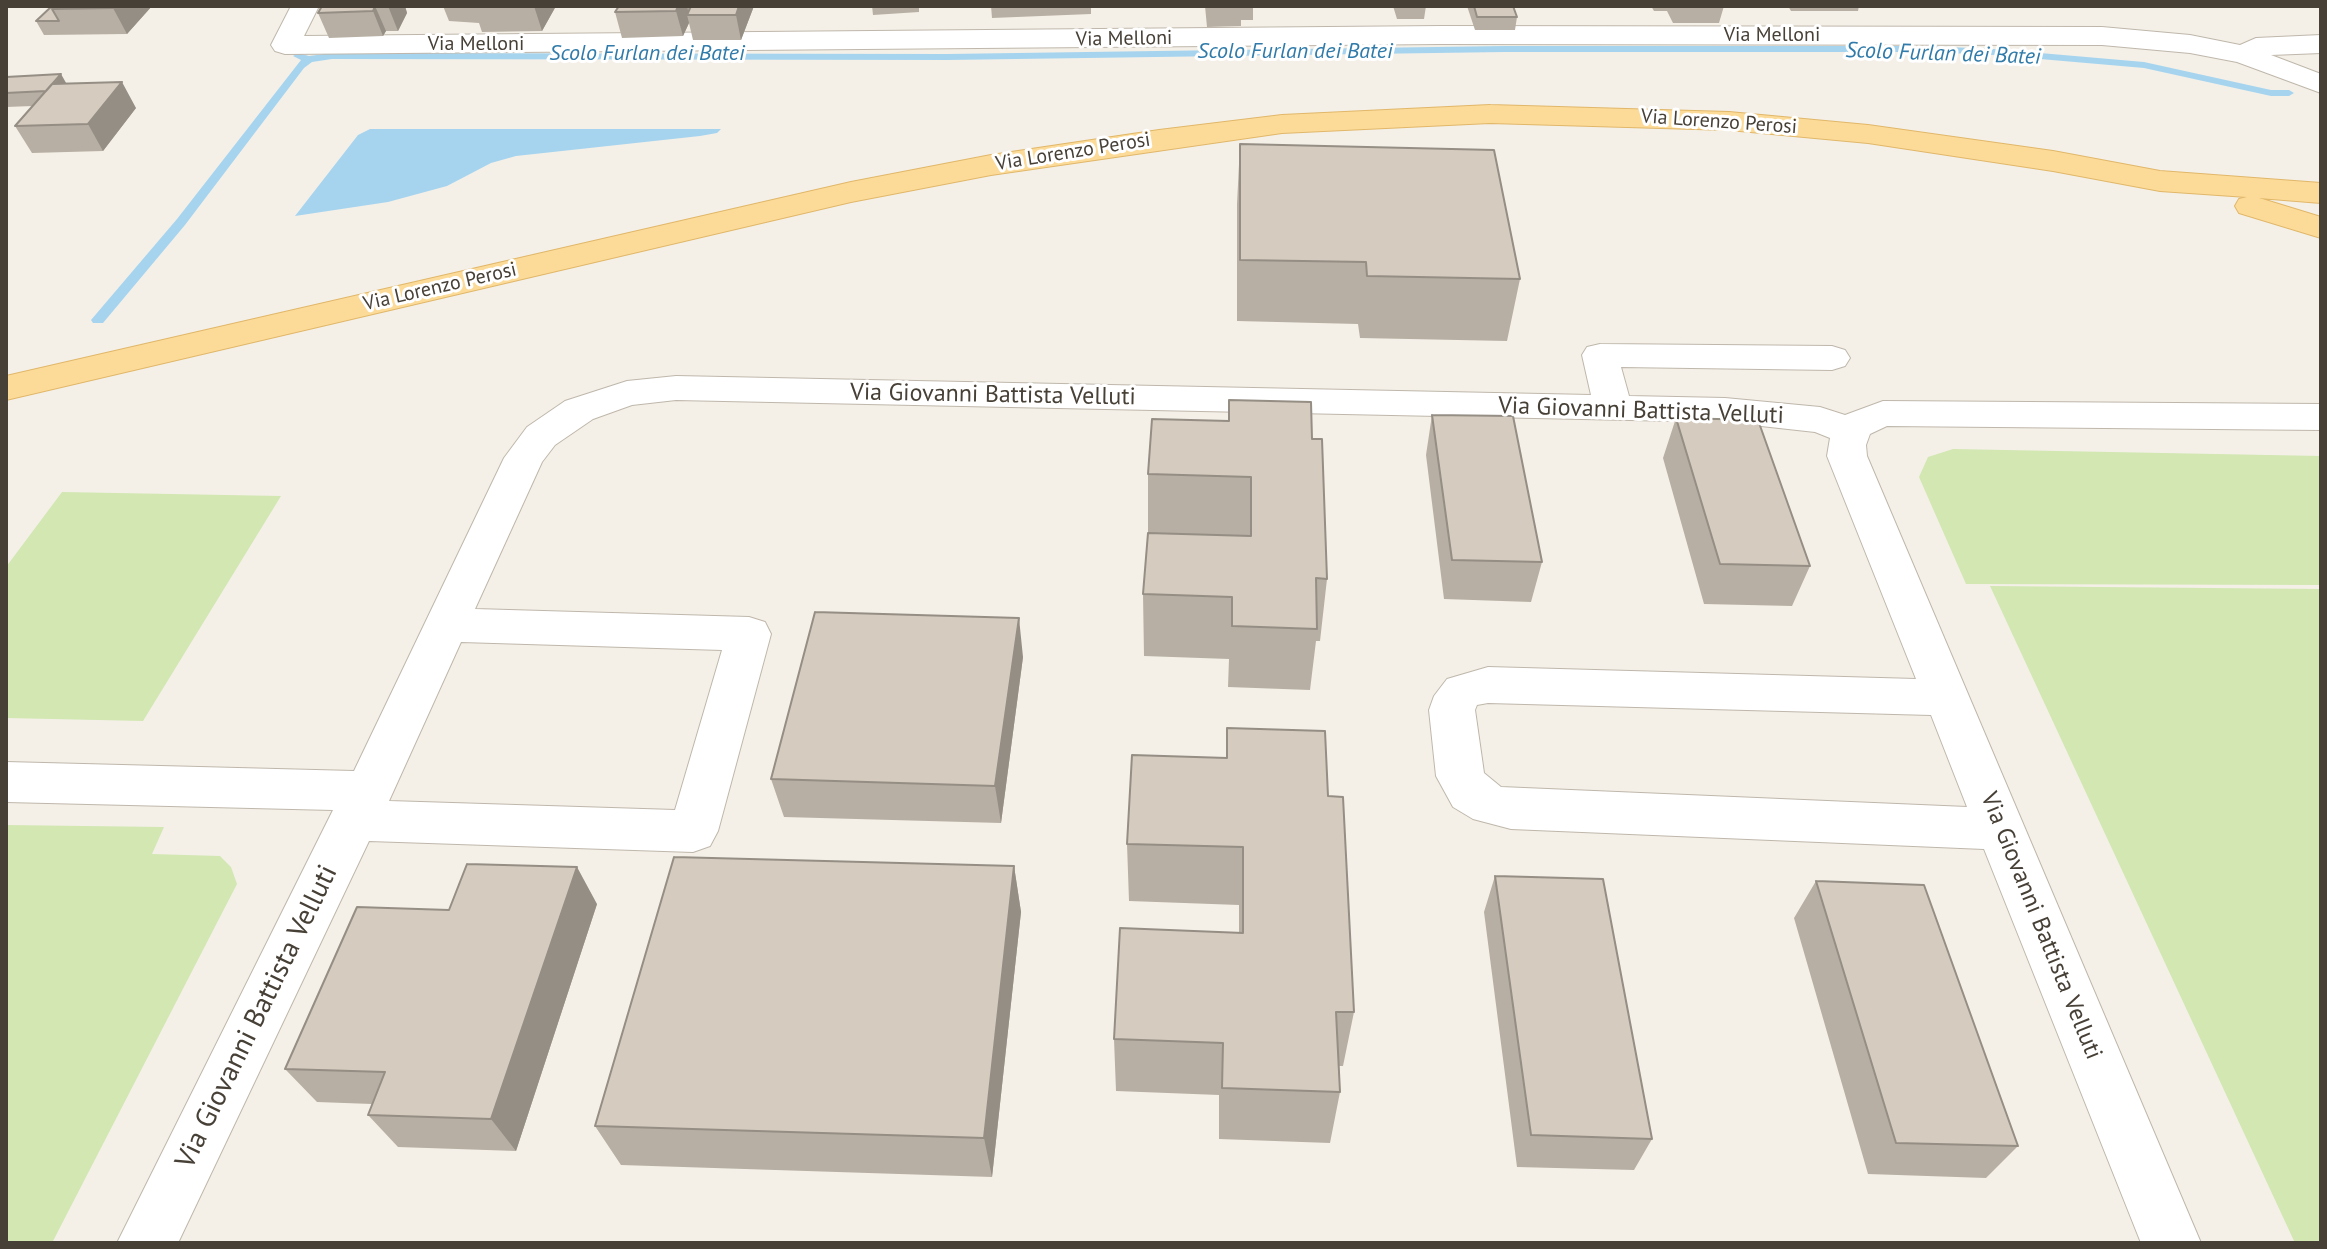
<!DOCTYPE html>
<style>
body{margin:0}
#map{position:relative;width:2327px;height:1249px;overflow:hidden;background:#f4f0e8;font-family:"PT Sans",sans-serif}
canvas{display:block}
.frame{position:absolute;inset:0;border:8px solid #474037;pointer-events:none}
</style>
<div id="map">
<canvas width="2327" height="1249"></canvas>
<div class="frame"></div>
</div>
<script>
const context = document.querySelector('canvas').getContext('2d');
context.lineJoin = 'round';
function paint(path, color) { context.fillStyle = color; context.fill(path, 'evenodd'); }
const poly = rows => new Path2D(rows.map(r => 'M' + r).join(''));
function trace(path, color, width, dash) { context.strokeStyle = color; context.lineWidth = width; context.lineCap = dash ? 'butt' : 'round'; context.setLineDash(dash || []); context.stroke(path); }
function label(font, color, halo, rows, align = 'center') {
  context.font = font + ' "PT Sans",sans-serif'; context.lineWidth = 6; context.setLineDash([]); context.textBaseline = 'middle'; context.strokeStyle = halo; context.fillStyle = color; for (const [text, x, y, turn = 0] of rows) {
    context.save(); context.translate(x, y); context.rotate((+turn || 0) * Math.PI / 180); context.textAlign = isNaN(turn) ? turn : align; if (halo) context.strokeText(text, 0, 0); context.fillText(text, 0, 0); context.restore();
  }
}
paint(poly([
 [1953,449,2321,456,2321,585,1966,584,1919,477,1928,457],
 [62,492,281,496,143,721,6,718,6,567],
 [1990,586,2321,589,2321,1243,2295,1243],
 [6,825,164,827,152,854,220,856,231,867,237,884,52,1243,6,1243]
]), '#d2e7b2');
paint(poly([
 [370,129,721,129,717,133,700,136,516,156,491,163,447,186,388,202,295,216,358,135]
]), '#a6d4ef');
paint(poly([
 [1505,46,1925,46,1994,49,2144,62,2271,90,2289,90,2294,93,2289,96,2271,96,2144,68,1994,55,1925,52,1505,52,947,60,332,59,312,62,304,68,185,225,103,323,93,323,91,320,177,219,301,60,293,56,298,53,309,56,332,53,947,54,1505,46]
]), '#a6d4ef');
const minor = poly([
 [291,6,319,6,304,36,1441,26,2102,27,2190,35,2240,45,2256,38,2321,35,2321,53,2271,55,2321,74,2321,93,2237,62,2190,53,2102,45,1441,44,285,54,275,51,271,45,291,6],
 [1600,344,1832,346,1845,350,1850,358,1845,366,1832,370,1621,367,1629,396,1725,398,1820,407,1845,415,1883,401,2321,404,2321,430,1887,426,1870,434,1866,445,1867,456,2201,1243,2141,1243,1984,849,1511,829,1473,819,1453,807,1436,776,1429,710,1434,696,1447,679,1488,667,1916,679,1827,456,1830,438,1815,432,1725,422,676,400,632,405,593,419,555,445,542,462,475,609,749,617,765,622,771,634,718,831,710,846,693,852,369,841,178,1243,117,1243,333,810,6,802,6,762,354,771,504,458,527,427,565,401,627,381,676,376,1591,395,1582,355,1587,347,1600,344],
 [461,642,722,650,675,810,389,801,461,642],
 [1488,703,1931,715,1967,807,1501,787,1484,773,1475,710,1477,705,1488,703]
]);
const major = poly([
 [1490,105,1729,112,1868,125,2053,151,2160,171,2321,183,2321,203,2259,198,2321,217,2321,238,2239,213,2235,206,2239,199,2247,197,2160,191,2053,171,1868,143,1729,130,1490,123,1282,133,991,175,851,202,6,400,6,376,851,182,991,155,1159,130,1282,115,1490,105]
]);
trace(minor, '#bfb7ab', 2);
trace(major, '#e1b769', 2);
paint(minor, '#fff');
paint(major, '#fcdb99');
paint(poly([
 [52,6,152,6,127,34,44,35,36,21],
 [322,6,405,6,407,13,398,31,386,31,383,36,329,38,318,13],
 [443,6,556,6,542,31,482,32,479,23,449,21],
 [618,6,754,6,741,40,693,40,689,23,683,36,622,38,615,12],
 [786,6,807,6,806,8],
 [872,6,919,6,919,12,873,15],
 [991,6,1091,6,1091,14,992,18],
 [1205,6,1253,6,1253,20,1241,20,1241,26,1207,27],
 [1393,6,1426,6,1424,19,1397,19],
 [1467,6,1513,6,1517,17,1515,30,1475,30],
 [1651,6,1724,6,1719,23,1673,23,1667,11,1654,11],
 [1788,6,1859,6,1858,11,1791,11],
 [6,77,66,83,136,108,103,151,32,153,15,126,33,106,6,107],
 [1240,144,1520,279,1507,341,1360,338,1358,324,1237,321,1237,204],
 [1432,415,1542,562,1531,602,1444,599,1426,455],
 [1676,418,1810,566,1792,606,1704,604,1663,458],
 [1312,439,1327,579,1320,641,1316,641,1310,690,1228,687,1229,659,1144,656,1143,594,1148,533,1148,474],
 [1023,657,1001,823,784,817,771,779],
 [1227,728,1328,796,1354,1012,1343,1066,1339,1066,1340,1092,1330,1143,1219,1139,1219,1095,1116,1091,1114,1039,1239,933,1239,905,1129,901,1127,844,1226,758],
 [1014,866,1021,912,992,1177,621,1165,595,1126],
 [1495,876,1652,1139,1634,1170,1517,1167,1484,912],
 [1816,881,2018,1146,1986,1178,1868,1174,1794,918],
 [597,904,516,1151,398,1147,368,1115,372,1104,317,1102,285,1069,449,910]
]), '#b7afa3');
paint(poly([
 [115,6,152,6,127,34,113,8],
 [375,6,386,31,383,36,373,11],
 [388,6,405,6,407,13,398,31],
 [534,6,556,6,542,31],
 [678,6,687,6,689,15,687,15,689,23,683,36,676,11],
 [739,6,754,6,741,40,736,15],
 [61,74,69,88,48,91],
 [122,82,136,108,103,151,88,124],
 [1019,618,1023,657,1001,823,995,786],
 [1014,866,1021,912,992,1177,984,1138],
 [577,867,597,904,516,1151,491,1119]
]), '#958e85');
const building = poly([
 [52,6,54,6,52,9,59,21,36,21,52,6],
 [54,6,115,6,113,8,52,9,54,6],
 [322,6,375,6,373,11,318,13,322,6],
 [619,6,678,6,676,11,615,12,619,6],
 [691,6,739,6,736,15,687,15,691,6],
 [1474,6,1513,6,1517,17,1477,17,1474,6],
 [61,74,46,91,6,93,6,77,61,74],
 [122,82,88,124,15,126,52,84,122,82],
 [1240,144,1494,150,1520,279,1367,276,1366,262,1240,260,1240,144],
 [1229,400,1311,402,1312,439,1322,439,1327,579,1316,578,1317,629,1232,626,1232,597,1143,594,1148,533,1251,536,1251,477,1148,474,1152,419,1229,421,1229,400],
 [1432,415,1513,416,1542,562,1452,560,1432,415],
 [1676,418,1758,420,1810,566,1720,564,1676,418],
 [815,612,1019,618,995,786,771,779,815,612],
 [1227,728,1325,731,1328,796,1343,797,1354,1012,1336,1012,1340,1092,1222,1088,1223,1043,1114,1039,1120,928,1243,933,1243,847,1127,844,1132,755,1227,758,1227,728],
 [674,857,1014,866,984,1138,595,1126,674,857],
 [467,864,577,867,491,1119,368,1115,385,1072,285,1069,357,907,449,910,467,864],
 [1495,876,1603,879,1652,1139,1531,1135,1495,876],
 [1816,881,1924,885,2018,1146,1896,1143,1816,881]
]);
paint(building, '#d5cbbe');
trace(building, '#958e85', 2);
label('20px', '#474037', '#fff', [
 ["Via Melloni",1772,35],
 ["Via Melloni",1124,39,-1],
 ["Via Melloni",476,44],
 ["Via Lorenzo Perosi",1719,122,4],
 ["Via Lorenzo Perosi",1073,152,-9],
 ["Via Lorenzo Perosi",440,287,-13]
]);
label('italic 22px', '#307ba9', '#fff', [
 ["Scolo Furlan dei Batei",1295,52],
 ["Scolo Furlan dei Batei",647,54],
 ["Scolo Furlan dei Batei",1943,54,2]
]);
label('24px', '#474037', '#fff', [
 ["Via Giovanni Battista Velluti",993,395,1],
 ["Via Giovanni Battista Velluti",1641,411,2],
 ["Via Giovanni Battista Velluti",2041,926,68]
]);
label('28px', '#474037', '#fff', [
 ["Via Giovanni Battista Velluti",257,1017,-64]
]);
</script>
